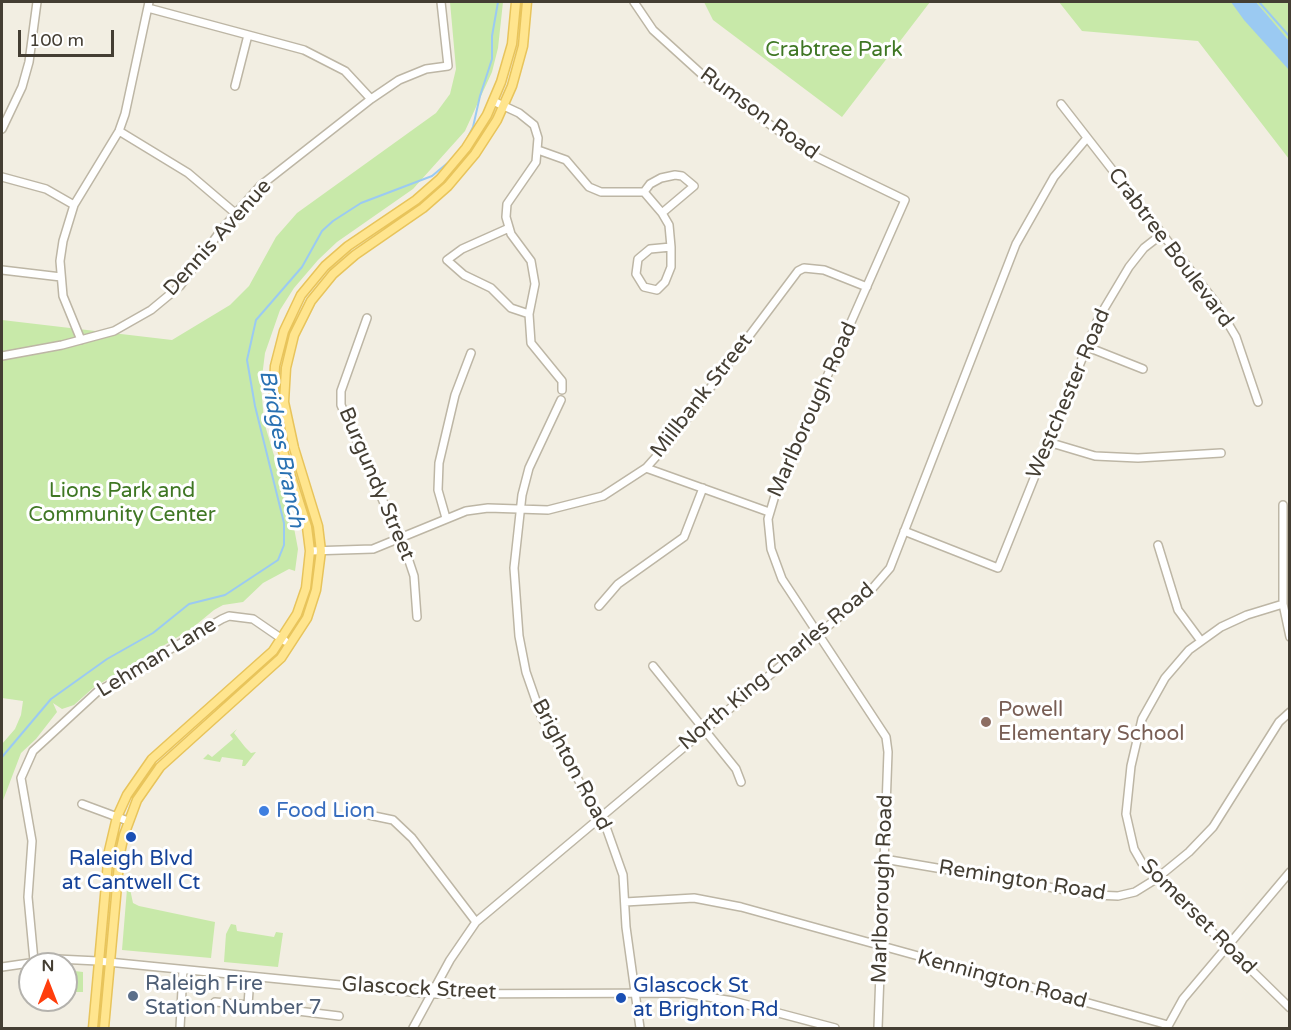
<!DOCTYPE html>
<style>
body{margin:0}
#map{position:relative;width:1291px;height:1030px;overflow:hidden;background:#f2eee2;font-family:"Varela Round",sans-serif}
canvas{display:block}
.frame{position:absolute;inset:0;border:3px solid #443e33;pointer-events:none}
.north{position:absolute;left:18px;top:952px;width:60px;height:60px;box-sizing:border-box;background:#fff;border:2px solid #b4b2ad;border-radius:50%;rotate:0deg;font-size:16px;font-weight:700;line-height:24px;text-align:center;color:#443e33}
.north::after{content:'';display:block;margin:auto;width:21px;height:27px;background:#ff3d0c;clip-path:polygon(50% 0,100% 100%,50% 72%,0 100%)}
.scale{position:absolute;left:18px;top:30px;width:96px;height:27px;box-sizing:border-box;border:3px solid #443e33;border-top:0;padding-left:8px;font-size:18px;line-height:21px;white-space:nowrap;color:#443e33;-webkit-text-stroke:4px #fff;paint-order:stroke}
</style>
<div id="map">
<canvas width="1291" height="1030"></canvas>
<div class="frame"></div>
<div class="north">N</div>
<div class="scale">100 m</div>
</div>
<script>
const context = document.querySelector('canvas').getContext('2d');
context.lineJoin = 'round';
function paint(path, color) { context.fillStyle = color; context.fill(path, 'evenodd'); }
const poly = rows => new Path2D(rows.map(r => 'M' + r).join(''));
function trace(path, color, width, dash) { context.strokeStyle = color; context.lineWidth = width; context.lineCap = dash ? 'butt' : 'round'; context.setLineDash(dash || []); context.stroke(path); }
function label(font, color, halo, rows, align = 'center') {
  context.font = font + ' "Varela Round",sans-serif'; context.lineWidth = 6; context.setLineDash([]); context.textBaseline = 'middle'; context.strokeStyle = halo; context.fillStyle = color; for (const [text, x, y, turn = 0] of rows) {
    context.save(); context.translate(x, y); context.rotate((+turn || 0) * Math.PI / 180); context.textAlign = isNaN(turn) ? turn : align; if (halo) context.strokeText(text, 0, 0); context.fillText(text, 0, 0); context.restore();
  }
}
paint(poly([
 [450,2,503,2,498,48,492,72,465,131,413,189,337,242,318,260,294,288,280,310,265,353,261,385,264,422,291,512,298,549,295,571,289,569,263,583,243,602,223,605,214,610,191,629,93,688,74,705,62,709,53,703,57,712,36,739,21,753,2,803,2,744,15,729,21,715,23,701,2,698,2,320,172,340,230,305,249,286,276,237,297,213,436,113,450,94,456,69],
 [704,2,930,2,842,117,713,20],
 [1059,2,1243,2,1289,52,1289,159,1198,41,1082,31],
 [1256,2,1289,2,1289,41,1275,26],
 [237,729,234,733,245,747,251,753,256,752,245,766,242,766,243,760,222,757,220,762,203,759,208,754,212,757,233,739,230,735],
 [127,889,130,889,133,903,139,906,215,922,211,958,122,950],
 [231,924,236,925,237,931,274,937,276,932,283,933,278,967,224,962,226,934],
 [66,970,83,972,83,992,66,992]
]), '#c8e9a9');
paint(poly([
 [1231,2,1256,2,1289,41,1289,70,1244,20]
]), '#9bcaf2');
trace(poly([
 [1259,2,1290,37],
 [466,141,473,127,480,96,492,59,492,36,498,2],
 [2,757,51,699,107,659,153,633,189,604,225,595,278,560,284,545,284,523,255,406,247,360,256,320,302,267,322,231,333,221,361,203,432,176,450,161]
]), '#9bcaf2', 2);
const minor = poly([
 [634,2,653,30,707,79,812,155,905,200,776,492,768,519,771,549,782,579,886,737,888,752,878,1028],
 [148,8,304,50,345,71,371,99],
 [235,86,248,35],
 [493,101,519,113,534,125,538,138,536,162,507,204,506,217,511,234,531,261,535,284,529,314,531,343,562,381,562,390],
 [1061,104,1216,303,1236,337,1258,402],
 [2,129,22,87,29,62,37,2],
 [119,131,188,173,235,213],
 [538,150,566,160,589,187,601,192,644,192,662,213,669,225,671,247,671,267,665,282,657,290,644,287,636,274,638,259,650,249,671,247],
 [2,177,46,189,74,205],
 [644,192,650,184,661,178,675,175,682,176,694,186,662,213],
 [509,228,462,249,447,260,464,275,491,288,511,308,529,314],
 [2,270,61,277],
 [367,318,341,391,341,405,408,558,414,576,417,617],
 [81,340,63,296,60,261,63,241,74,205,119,131,125,114,149,2],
 [1085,346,1143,369],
 [2,356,62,345,114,331,151,310,180,286,222,229,260,186,371,99,399,80,426,69,448,66,441,2],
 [561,400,529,468,522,495,514,568,519,636,526,672,542,718,606,827,623,875,626,927,640,1028],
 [1048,442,1095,456,1138,458,1221,453],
 [646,468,769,512],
 [1283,505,1283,604,1290,637],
 [446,518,438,490,439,463,455,395,471,353],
 [904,531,998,568,1098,319,1129,267,1144,248,1162,234],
 [1158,545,1178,610,1201,641],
 [310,551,373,549,466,511,488,508,548,510,603,496,646,468,671,440,798,271,804,268,824,270,867,287],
 [1283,604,1247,615,1221,627,1189,650,1165,678,1142,719,1131,766,1126,814,1134,849,1142,863,1290,1008],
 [599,606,618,584,684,537,703,488],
 [653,666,736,769,741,782],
 [82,804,128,821],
 [369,815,393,820,412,838,476,922],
 [884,859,1095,895,1118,896,1135,892,1156,879,1189,852,1213,827,1279,722,1290,712],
 [625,902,694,898,741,907,1168,1025],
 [34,961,28,897,32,841,21,778,33,751,97,692,222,619,229,616,253,619,285,641],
 [2,967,57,959,98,961,431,994,683,993,733,1001,835,1028],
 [250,977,248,1005,339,1016],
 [215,1002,248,1005],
 [180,1028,183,970],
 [413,1028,450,960,476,922,871,590,890,568,1016,244,1054,177,1087,138],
 [1167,1028,1183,999,1290,872]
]);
const major = poly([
 [93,1028,109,851,117,817,127,795,152,759,273,651,297,614,306,588,310,551,307,527,283,451,273,403,275,366,284,331,301,295,325,266,348,246,416,200,440,179,466,148,487,115,501,82,512,44,516,2],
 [104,1028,120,853,124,835,137,800,160,767,281,658,307,618,316,590,321,551,318,526,294,448,284,402,286,368,294,335,311,301,333,274,355,255,423,208,448,186,475,154,497,120,512,86,523,46,527,2]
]);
trace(minor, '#bdb6a5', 10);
trace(major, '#e8c45b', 11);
trace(minor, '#fff', 7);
trace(major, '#ffe58e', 8);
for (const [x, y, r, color] of [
 [986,722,6,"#8d6e63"],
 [264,811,6,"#3f7fe0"],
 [131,837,6,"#1a4fb4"],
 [133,996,6,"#5c6f8a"],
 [621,998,6,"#1a4fb4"]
]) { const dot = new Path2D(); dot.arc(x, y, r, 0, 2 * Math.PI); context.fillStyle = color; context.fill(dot); trace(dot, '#fff', 2); }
label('21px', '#3f7724', '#fff', [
 ["Crabtree Park",834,50],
 ["Lions Park and",122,491],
 ["Community Center",122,515]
]);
label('21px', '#443e33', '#fff', [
 ["Rumson Road",759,114,36],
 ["Dennis Avenue",218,238,-48],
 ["Crabtree Boulevard",1170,248,53],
 ["Westchester Road",1069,394,-67],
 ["Millbank Street",702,396,-52],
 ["Marlborough Road",813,410,-66],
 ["Burgundy Street",376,484,67],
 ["Lehman Lane",157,658,-31],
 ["North King Charles Road",777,667,-40],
 ["Brighton Road",571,765,62],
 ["Remington Road",1022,881,9],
 ["Marlborough Road",883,889,-88],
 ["Somerset Road",1198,917,45],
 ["Kennington Road",1002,980,15],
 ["Glascock Street",419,989,3]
]);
label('21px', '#785e54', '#fff', [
 ["Powell",998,710],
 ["Elementary School",998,734]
], 'left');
label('21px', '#366cbe', '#fff', [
 ["Food Lion",276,811]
], 'left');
label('21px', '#164399', '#fff', [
 ["Raleigh Blvd",131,859],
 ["at Cantwell Ct",131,883],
 ["Glascock St",633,986,"left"],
 ["at Brighton Rd",633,1010,"left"]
]);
label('21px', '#4e5e75', '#fff', [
 ["Raleigh Fire",145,984],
 ["Station Number 7",145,1008]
], 'left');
label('italic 22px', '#2971b2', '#fff', [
 ["Bridges Branch",281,449,79]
]);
</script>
